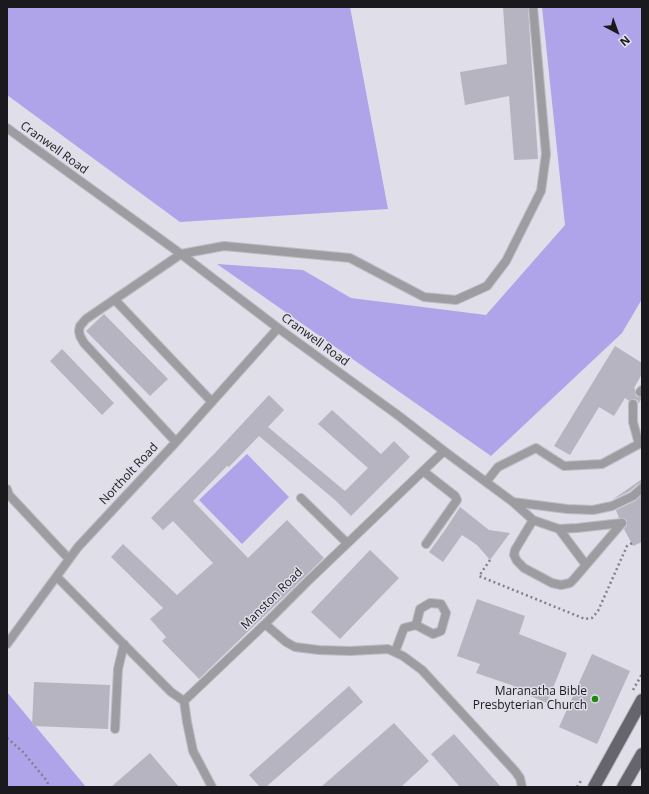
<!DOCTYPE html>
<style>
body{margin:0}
#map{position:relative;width:649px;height:794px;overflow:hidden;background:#dfdee9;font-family:"Open Sans",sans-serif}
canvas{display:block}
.frame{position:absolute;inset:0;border:8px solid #1a191d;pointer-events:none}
.north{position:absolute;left:597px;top:12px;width:40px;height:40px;-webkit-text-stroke:3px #dfdee9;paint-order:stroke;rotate:139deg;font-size:11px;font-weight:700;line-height:16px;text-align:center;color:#1a191d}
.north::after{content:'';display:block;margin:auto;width:14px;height:18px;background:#1a191d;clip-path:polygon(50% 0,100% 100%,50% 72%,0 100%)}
</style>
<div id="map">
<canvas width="649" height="794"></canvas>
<div class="frame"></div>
<div class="north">N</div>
</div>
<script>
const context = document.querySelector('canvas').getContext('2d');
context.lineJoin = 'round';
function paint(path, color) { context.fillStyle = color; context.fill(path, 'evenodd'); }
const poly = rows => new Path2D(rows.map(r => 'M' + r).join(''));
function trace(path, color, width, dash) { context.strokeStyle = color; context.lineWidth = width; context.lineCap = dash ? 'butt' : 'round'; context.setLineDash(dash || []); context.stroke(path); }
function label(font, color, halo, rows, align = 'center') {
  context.font = font + ' "Open Sans",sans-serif'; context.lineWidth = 3; context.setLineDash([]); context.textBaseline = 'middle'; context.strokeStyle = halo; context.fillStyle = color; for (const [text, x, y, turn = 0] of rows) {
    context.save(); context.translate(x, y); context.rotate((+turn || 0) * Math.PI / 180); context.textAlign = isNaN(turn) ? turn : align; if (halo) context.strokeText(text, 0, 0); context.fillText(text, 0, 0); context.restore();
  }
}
paint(poly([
 [7,7,350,7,388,209,180,222,7,95],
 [542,7,642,7,642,299,622,333,491,456,217,264,303,270,351,298,486,315,565,225],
 [247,454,289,497,242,544,199,500],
 [7,692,86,787,7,787]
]), '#afa3e9');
paint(poly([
 [503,7,528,7,538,159,514,160,509,96,465,105,460,72,507,64],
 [104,314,168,379,150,396,86,331],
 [615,346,642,363,642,374,634,388,635,389,635,393,636,396,639,397,642,397,642,398,638,404,638,401,635,399,633,399,629,401,625,398,614,416,599,407,570,455,554,446],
 [62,349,114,403,102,415,50,361],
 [269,395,284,410,268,427,345,491,368,468,318,424,332,410,381,454,394,441,410,457,351,516,335,500,259,436,229,467,227,466,193,501,248,558,287,520,324,558,199,679,162,641,166,637,150,619,163,608,111,557,123,544,177,595,213,563,173,521,163,530,151,518,215,453],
 [642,479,642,483,638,484,630,491,612,500],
 [642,495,642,542,633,546,624,529,627,525,627,521,624,518,619,518,616,510,635,501],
 [460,507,489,530,510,533,490,560,477,545,462,535,443,562,429,552,445,530],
 [370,550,399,578,340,639,311,612],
 [477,599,525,616,519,634,567,653,547,703,513,689,514,686,476,673,480,664,457,656],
 [592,654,630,671,597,744,559,727],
 [34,682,110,685,108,729,32,726],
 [349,686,363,702,266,787,260,787,249,775],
 [394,723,429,761,401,787,321,787],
 [454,734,501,787,460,787,431,754],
 [150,753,179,787,111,787]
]), '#b6b4c0');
const service = poly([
 [7,128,181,254,278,328,399,416,444,451,513,502,533,520,559,529,577,528,622,523],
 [115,300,212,402],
 [640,392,642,390],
 [633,404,633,422,639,444,642,442],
 [176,442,84,343,80,336,79,331,80,326,86,319,181,254,224,246,350,258,424,297,456,300,487,286,506,261,541,191,546,154,533,7],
 [423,471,455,496,457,500,426,544],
 [486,482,498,467,536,448,564,466,602,464,639,444],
 [7,489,9,495,69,559],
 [301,498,347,543],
 [513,502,567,509,593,510,612,506,633,496,642,488],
 [533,520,515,550,514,555,517,561,524,568,552,583,561,585,570,583,574,579,622,523],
 [559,529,586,565],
 [57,577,171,692,184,701],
 [265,624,286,642,295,647,319,650,350,651,388,649,403,656,422,670,515,771,520,778,522,787],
 [7,644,78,547,176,442,278,328],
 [395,652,404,628,416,625,433,634,441,631,446,613,441,604,430,603,420,609,416,625],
 [184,701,265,624,309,580,444,451],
 [184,701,187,722,193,751,212,787],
 [115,729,118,669,124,644]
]);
const primary = poly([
 [594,787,642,700],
 [623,787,642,754]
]);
trace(service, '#bcbbc4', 10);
trace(primary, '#bcbbc4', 14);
trace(poly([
 [490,560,479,576,585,619,592,618,598,611,627,546,632,543],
 [633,690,642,674],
 [7,738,23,752,47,781,49,787],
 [577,787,582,779]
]), '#828188', 2.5, [2, 3]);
trace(service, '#9d9ca1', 8);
trace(primary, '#66656d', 12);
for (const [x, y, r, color] of [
 [595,699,4,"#1d8b0a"]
]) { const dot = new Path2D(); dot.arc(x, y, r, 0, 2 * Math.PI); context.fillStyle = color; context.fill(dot); trace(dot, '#dfdee9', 1.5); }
label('12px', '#1a191d', '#dfdee9', [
 ["Cranwell Road",54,148,36],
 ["Cranwell Road",315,340,36],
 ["Northolt Road",129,474,-47],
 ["Manston Road",272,599,-45]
]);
label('12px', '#1a191d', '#dfdee9', [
 ["Maranatha Bible",587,692],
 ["Presbyterian Church",587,706]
], 'right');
</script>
